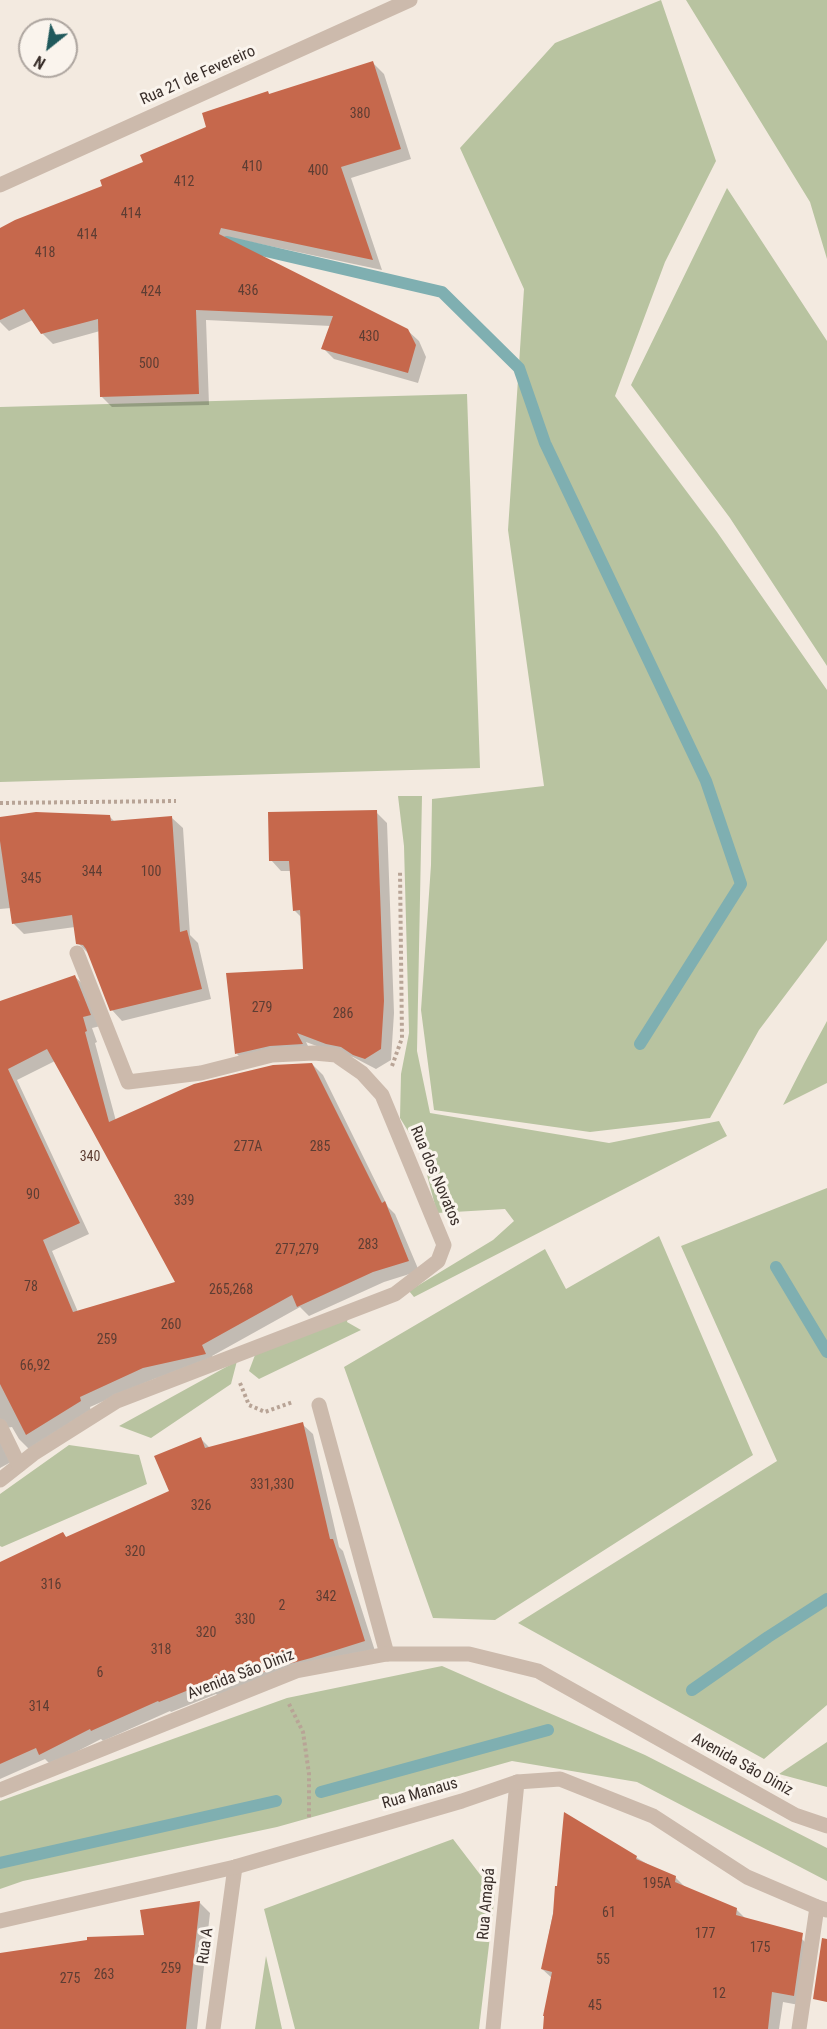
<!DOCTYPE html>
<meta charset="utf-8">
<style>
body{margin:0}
#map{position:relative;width:827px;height:2029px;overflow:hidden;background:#f3eae0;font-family:"Roboto Condensed",sans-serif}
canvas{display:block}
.north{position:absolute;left:18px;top:18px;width:60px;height:60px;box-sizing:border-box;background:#faf4ed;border:2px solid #ada59f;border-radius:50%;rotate:210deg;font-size:16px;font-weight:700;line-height:24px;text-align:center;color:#3a2f2b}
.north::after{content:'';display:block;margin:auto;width:21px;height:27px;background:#20595c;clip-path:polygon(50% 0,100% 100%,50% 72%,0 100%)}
</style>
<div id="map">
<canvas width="827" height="2029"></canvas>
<div class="north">N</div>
</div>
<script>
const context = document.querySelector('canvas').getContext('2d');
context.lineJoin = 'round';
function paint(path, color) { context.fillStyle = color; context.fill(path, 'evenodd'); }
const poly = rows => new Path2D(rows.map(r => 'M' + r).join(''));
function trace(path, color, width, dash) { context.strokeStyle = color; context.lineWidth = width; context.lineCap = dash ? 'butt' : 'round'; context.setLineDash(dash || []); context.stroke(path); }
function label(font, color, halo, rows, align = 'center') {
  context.font = font + ' "Roboto Condensed",sans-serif'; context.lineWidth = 6; context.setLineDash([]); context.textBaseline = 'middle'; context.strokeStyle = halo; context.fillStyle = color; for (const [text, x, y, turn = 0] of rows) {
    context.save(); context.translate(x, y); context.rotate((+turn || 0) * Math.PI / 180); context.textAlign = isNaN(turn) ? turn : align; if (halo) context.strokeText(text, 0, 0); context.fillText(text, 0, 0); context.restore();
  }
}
paint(poly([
 [661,0,716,161,665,262,615,396,717,532,827,690,827,940,759,1030,710,1118,590,1132,434,1110,421,1010,431,865,432,799,544,786,508,530,524,289,460,148,555,43],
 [686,0,827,0,827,259,810,202],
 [727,188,827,341,827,666,730,518,631,385],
 [467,394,480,768,0,782,0,407],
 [398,796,422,796,417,1051,430,1113,609,1143,719,1121,727,1136,414,1297,409,1291,493,1240,514,1221,505,1209,437,1213,421,1152,400,1118,401,1074,409,1033,404,846],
 [827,1021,827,1083,783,1105,805,1062],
 [827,1188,827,1705,764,1759,518,1623,777,1461,681,1246],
 [659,1236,753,1455,495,1620,433,1618,344,1367,545,1249,566,1289],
 [348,1317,347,1322,361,1330,259,1379,249,1371,255,1355],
 [237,1361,231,1384,151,1438,119,1426],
 [69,1445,139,1455,147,1484,2,1547,0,1546,0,1494],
 [442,1666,645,1755,827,1848,827,1881,637,1782,512,1761,277,1827,23,1881,0,1889,0,1801,287,1698],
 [827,1742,827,1787,779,1774],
 [453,1839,495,1894,479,2029,295,2029,264,1909],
 [266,1956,282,2029,255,2029]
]), '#b8c3a0');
paint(poly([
 [373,63,384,74,411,159,351,178,382,270,232,238,231,241,407,330,419,341,426,357,418,383,334,359,323,348,331,326,206,320,209,405,112,407,101,396,100,331,53,344,42,333,33,320,9,331,0,322,0,229,104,187,267,92,270,95],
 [376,812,387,823,394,1013,391,1060,376,1069,353,1057,338,1054,306,1042,312,1054,247,1064,237,1054,304,970,302,918,294,910,292,871,281,871,271,860],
 [109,816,115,822,172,818,183,828,190,935,198,943,211,999,122,1021,112,1010,89,954,78,943,75,927,24,934,14,924,11,908,0,909,0,819],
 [75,977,86,987,101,1026,92,1028,97,1042,95,1043,116,1121,312,1064,323,1075,388,1207,395,1214,419,1271,384,1282,309,1316,300,1307,212,1356,215,1364,154,1379,90,1407,91,1412,30,1450,19,1439,12,1427,6,1428,11,1462,0,1468,0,1003],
 [55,1061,177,1283,78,1312,52,1251,89,1234,17,1080],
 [302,1424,313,1434,339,1547,343,1551,375,1651,219,1697,216,1694,171,1712,170,1711,103,1741,101,1739,51,1765,45,1759,0,1779,0,1563,63,1534,67,1538,171,1492,201,1439,211,1449],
 [565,1815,654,1868,675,1877,686,1888,736,1909,746,1919,802,1939,813,1950,799,2005,783,2002,779,2029,544,2029,552,1978,542,1969,558,1888],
 [200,1903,210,1913,197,2029,0,2029,0,1956,146,1937]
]), '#0003');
trace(poly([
 [227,242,442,292,519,368,545,443,706,781,741,884,640,1044],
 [776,1267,827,1352],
 [692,1690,768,1637,827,1599],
 [321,1792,548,1730],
 [0,1863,276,1801]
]), '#7fafb1', 12);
paint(poly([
 [373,61,401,149,341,167,373,260,221,228,219,234,408,329,416,345,408,373,321,349,333,316,196,310,199,394,100,397,98,319,41,334,24,309,0,320,0,228,15,220,102,186,100,180,143,162,140,155,206,127,202,113,268,91,269,94],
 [377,810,384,1001,381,1049,365,1059,353,1055,341,1047,326,1044,297,1033,303,1044,270,1046,235,1054,226,973,303,969,300,910,293,911,289,861,269,861,268,812],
 [36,812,110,815,111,821,172,816,180,932,187,930,202,989,110,1011,86,949,83,945,76,944,72,915,12,924,0,841,0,817],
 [75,975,91,1015,83,1017,87,1031,85,1032,109,1122,194,1084,273,1065,312,1063,382,1203,385,1201,409,1261,373,1272,297,1307,292,1295,202,1345,206,1354,143,1368,80,1397,81,1401,26,1435,0,1384,0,1001],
 [47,1049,92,1130,175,1282,73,1312,43,1240,80,1223,8,1069],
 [303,1422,330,1539,333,1539,365,1641,311,1658,285,1665,285,1663,252,1677,249,1671,207,1687,206,1683,159,1702,158,1701,91,1731,90,1729,39,1755,36,1748,0,1764,0,1562,63,1532,66,1537,169,1491,154,1456,201,1437,205,1448],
 [564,1812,637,1856,636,1859,676,1876,675,1882,737,1908,736,1915,803,1933,794,1996,772,1992,768,2029,543,2029,544,2016,543,2016,552,1972,541,1969,553,1914,555,1886,557,1886],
 [200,1901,186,2029,0,2029,0,1953,87,1940,87,1937,144,1935,140,1910],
 [822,1938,827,1939,827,2002,813,1999]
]), '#c6684c');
trace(poly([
 [0,803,176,801],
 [392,1066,402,1038,400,871],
 [240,1383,249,1405,265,1412,293,1402],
 [289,1704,303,1732,309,1774,309,1818]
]), '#b8a496', 4, [3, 3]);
trace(poly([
 [319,1405,387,1654],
 [0,1480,33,1454,117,1401,395,1294,438,1261,444,1245,382,1095,362,1073,336,1055,314,1053,272,1055,201,1073,128,1082,77,953]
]), '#ccbaac', 15);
trace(poly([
 [0,185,410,0],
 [0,1426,19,1465],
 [213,2029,235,1867],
 [493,2029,517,1782],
 [799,2029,817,1907]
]), '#ccbaac', 15);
trace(poly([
 [0,1790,296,1671,387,1654,469,1654,538,1671,795,1815,827,1826],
 [0,1921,235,1867,462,1801,517,1782,560,1779,653,1816,747,1877,817,1907,827,1910]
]), '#ccbaac', 15);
label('14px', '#5d3d33', null, [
 ["380",360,114],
 ["410",252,167],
 ["400",318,171],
 ["412",184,182],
 ["414",131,214],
 ["414",87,235],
 ["418",45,253],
 ["436",248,291],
 ["424",151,292],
 ["430",369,337],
 ["500",149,364],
 ["344",92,872],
 ["100",151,872],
 ["345",31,879],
 ["279",262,1008],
 ["286",343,1014],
 ["277A",248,1147],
 ["285",320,1147],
 ["340",90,1157],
 ["90",33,1195],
 ["339",184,1201],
 ["283",368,1245],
 ["277,279",297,1250],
 ["78",31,1287],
 ["265,268",231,1290],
 ["260",171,1325],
 ["259",107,1340],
 ["66,92",35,1366],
 ["331,330",272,1485],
 ["326",201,1506],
 ["320",135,1552],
 ["316",51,1585],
 ["342",326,1597],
 ["2",282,1606],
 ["330",245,1620],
 ["320",206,1633],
 ["318",161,1650],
 ["6",100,1673],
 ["314",39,1707],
 ["195A",657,1884],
 ["61",609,1913],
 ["177",705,1934],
 ["175",760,1948],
 ["55",603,1960],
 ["259",171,1969],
 ["263",104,1975],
 ["275",70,1979],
 ["12",719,1994],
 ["45",595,2006]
]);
label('16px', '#3a2f2b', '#faf4ed', [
 ["Rua 21 de Fevereiro",198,76,-24],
 ["Rua dos Novatos",435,1176,67],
 ["Avenida São Diniz",241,1675,-21],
 ["Avenida São Diniz",742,1765,29],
 ["Rua Manaus",420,1794,-16],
 ["Rua Amapá",487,1904,-85],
 ["Rua A",206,1946,-82]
]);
</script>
